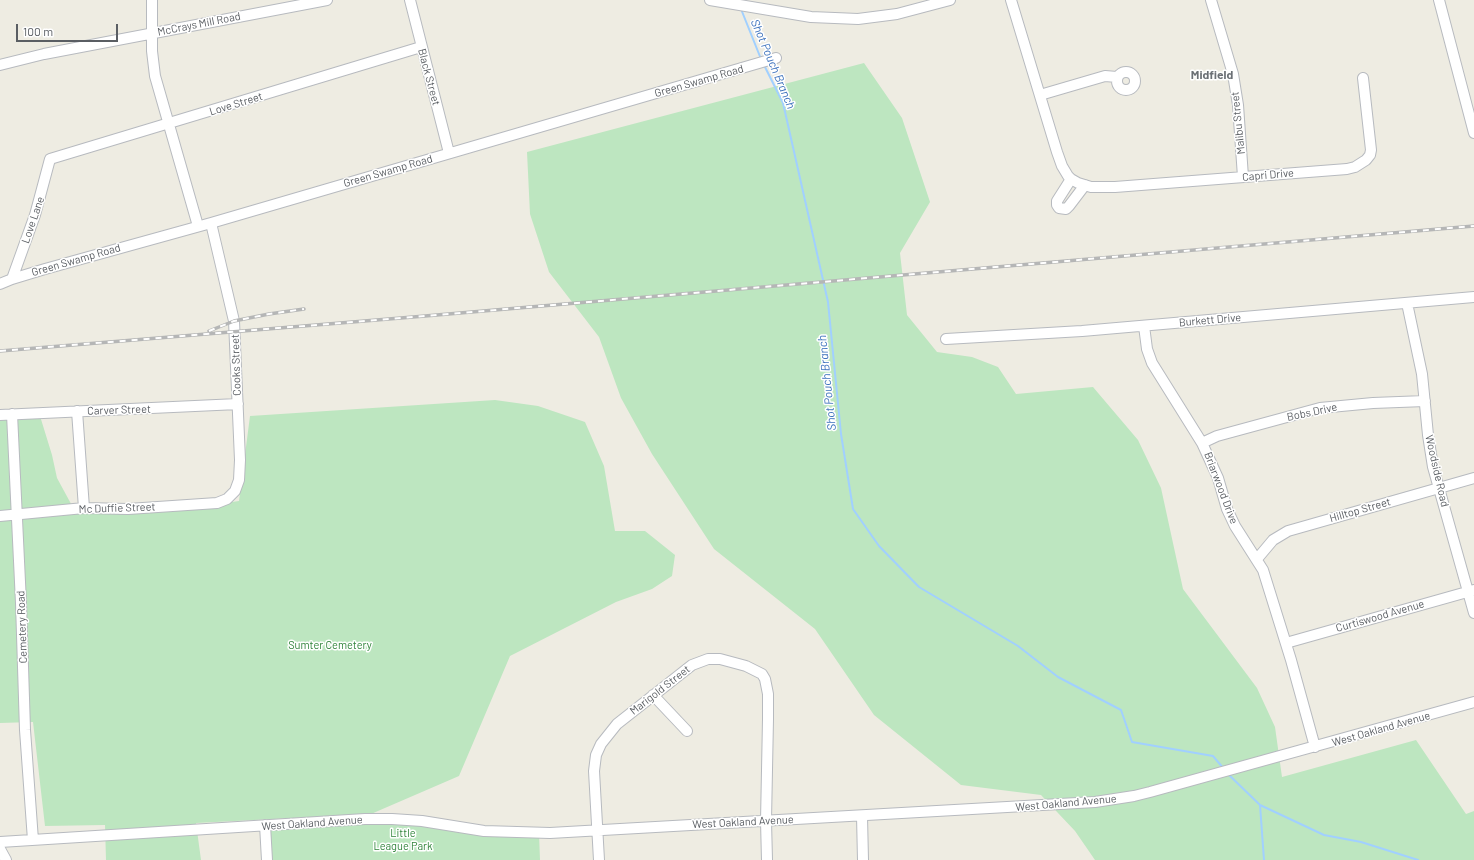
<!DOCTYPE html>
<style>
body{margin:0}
#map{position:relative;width:1474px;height:860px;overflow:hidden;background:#eeece2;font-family:Barlow,sans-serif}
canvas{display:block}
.scale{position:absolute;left:16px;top:24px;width:102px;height:18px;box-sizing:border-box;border:2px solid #5a5e63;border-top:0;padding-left:5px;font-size:12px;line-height:14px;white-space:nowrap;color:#5a5e63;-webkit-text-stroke:3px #fff;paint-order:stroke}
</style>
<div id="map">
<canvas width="1474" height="860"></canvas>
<div class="scale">100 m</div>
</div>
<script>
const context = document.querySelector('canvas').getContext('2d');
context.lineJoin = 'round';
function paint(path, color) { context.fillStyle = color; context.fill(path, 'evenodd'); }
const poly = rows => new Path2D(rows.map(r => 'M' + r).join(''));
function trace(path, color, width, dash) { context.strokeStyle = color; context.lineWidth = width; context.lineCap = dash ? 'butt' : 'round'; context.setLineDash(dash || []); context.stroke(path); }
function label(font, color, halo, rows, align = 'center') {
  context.font = font + ' Barlow,sans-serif'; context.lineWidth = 3; context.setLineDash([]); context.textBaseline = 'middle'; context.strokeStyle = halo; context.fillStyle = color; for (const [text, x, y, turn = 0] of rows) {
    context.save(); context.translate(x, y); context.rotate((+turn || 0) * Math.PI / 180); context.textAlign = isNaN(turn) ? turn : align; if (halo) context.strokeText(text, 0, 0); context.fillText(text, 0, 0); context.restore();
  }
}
paint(poly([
 [864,63,902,118,930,202,900,253,907,315,937,352,972,357,998,367,1016,394,1093,387,1138,440,1161,488,1183,589,1257,688,1275,727,1282,777,1416,740,1466,814,1474,811,1474,860,1095,860,1075,831,1041,795,961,785,874,715,815,629,714,549,652,454,621,398,599,337,549,272,530,214,527,152],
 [495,400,538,406,585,422,604,466,615,531,645,531,675,555,672,576,652,589,616,602,510,656,459,776,371,814,196,823,201,860,106,860,105,825,45,826,33,722,0,723,0,418,40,416,52,455,57,478,76,513,189,508,239,501,250,416],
 [365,819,539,833,540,860,267,860,265,825]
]), '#bde6c0');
trace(poly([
 [741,9,761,59],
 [764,65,783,103,828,302,841,434,853,509,879,546,919,587,1018,646,1058,677,1121,710,1132,742,1213,756,1224,769],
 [1228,774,1260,805,1324,835,1361,842,1418,860],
 [1260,805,1264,860]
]), '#a1d0ff', 2);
const minor = poly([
 [152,0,152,51,155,76,198,226],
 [410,0,449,153],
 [710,0,811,17,858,19,897,14,950,0],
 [1011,0,1057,152,1062,166,1068,176,1071,179,1078,183,1091,187,1115,187,1347,169,1355,167,1366,160,1370,155,1371,150,1363,78],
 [1211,0,1233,74,1238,105,1243,177],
 [1439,0,1474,133],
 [0,65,44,54,327,0],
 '1117 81a9 9 0 1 1 18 0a9 9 0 1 1-18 0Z',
 [1040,95,1105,76,1117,77],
 [1071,179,1057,201,1057,205,1059,208,1066,209,1069,206,1085,185],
 [12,279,35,215,50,159,421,47],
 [0,284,12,279,45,269,211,223,776,58],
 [1407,303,1422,374,1428,435,1433,467,1474,613],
 [1144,326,1147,349,1152,363,1202,443,1218,478,1227,509,1235,526,1263,570,1291,660,1315,747],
 [946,339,1082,331,1474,297],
 [77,411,84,508],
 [12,414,21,603,25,730,33,840],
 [0,415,238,404],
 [1202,443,1217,436,1320,408,1373,403,1425,401],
 [0,516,84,508,128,509,217,503,227,499,235,491,239,480,240,460,234,321,211,223],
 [1257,559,1273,540,1288,531,1474,478],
 [1286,643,1474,590],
 [653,695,687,731],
 [862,816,863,860],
 [265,825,267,860],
 [0,842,365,819,392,819,422,821,484,831,550,833,1095,802,1134,796,1150,792,1474,702],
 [0,849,6,860],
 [599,860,594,771,596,755,601,744,617,724,692,665,708,659,720,659,746,666,762,674,765,679,768,694,768,719,766,821,767,860]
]);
trace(minor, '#b7babf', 12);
trace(minor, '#fff', 10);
const rail = poly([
 [209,331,234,321,269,314,304,309],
 [0,351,425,316,1474,226]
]);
trace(rail, '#b5b6b6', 3.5);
trace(rail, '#fff', 2, [6]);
label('11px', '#5a5e63', '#fff', [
 ["McCrays Mill Road",199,24,-11],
 ["Black Street",429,77,75],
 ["Green Swamp Road",699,81,-16],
 ["Love Street",236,104,-17],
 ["Malibu Street",1238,123,-96],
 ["Green Swamp Road",388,171,-16],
 ["Capri Drive",1268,175,-5],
 ["Love Lane",33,220,-71],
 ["Green Swamp Road",76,260,-16],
 ["Burkett Drive",1210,320,-5],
 ["Cooks Street",236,365,-92],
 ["Carver Street",119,410,-2],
 ["Bobs Drive",1312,412,-12],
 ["Woodside Road",1437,471,77],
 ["Briarwood Drive",1221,488,69],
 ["Mc Duffie Street",117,508,-2],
 ["Hilltop Street",1360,510,-16],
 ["Curtiswood Avenue",1380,616,-16],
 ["Cemetery Road",22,627,-92],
 ["Marigold Street",660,690,-38],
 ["West Oakland Avenue",1381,729,-16],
 ["West Oakland Avenue",1066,803,-5],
 ["West Oakland Avenue",743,822,-3],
 ["West Oakland Avenue",312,823,-4]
]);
label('11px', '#31843b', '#fff', [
 ["Sumter Cemetery",330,645],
 ["Little",403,833],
 ["League Park",403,846]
]);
label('italic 12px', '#3e73bd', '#fff', [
 ["Shot Pouch Branch",773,64,67],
 ["Shot Pouch Branch",827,383,-96]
]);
label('bold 12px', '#6b7075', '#fff', [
 ["Midfield",1212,75]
]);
</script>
